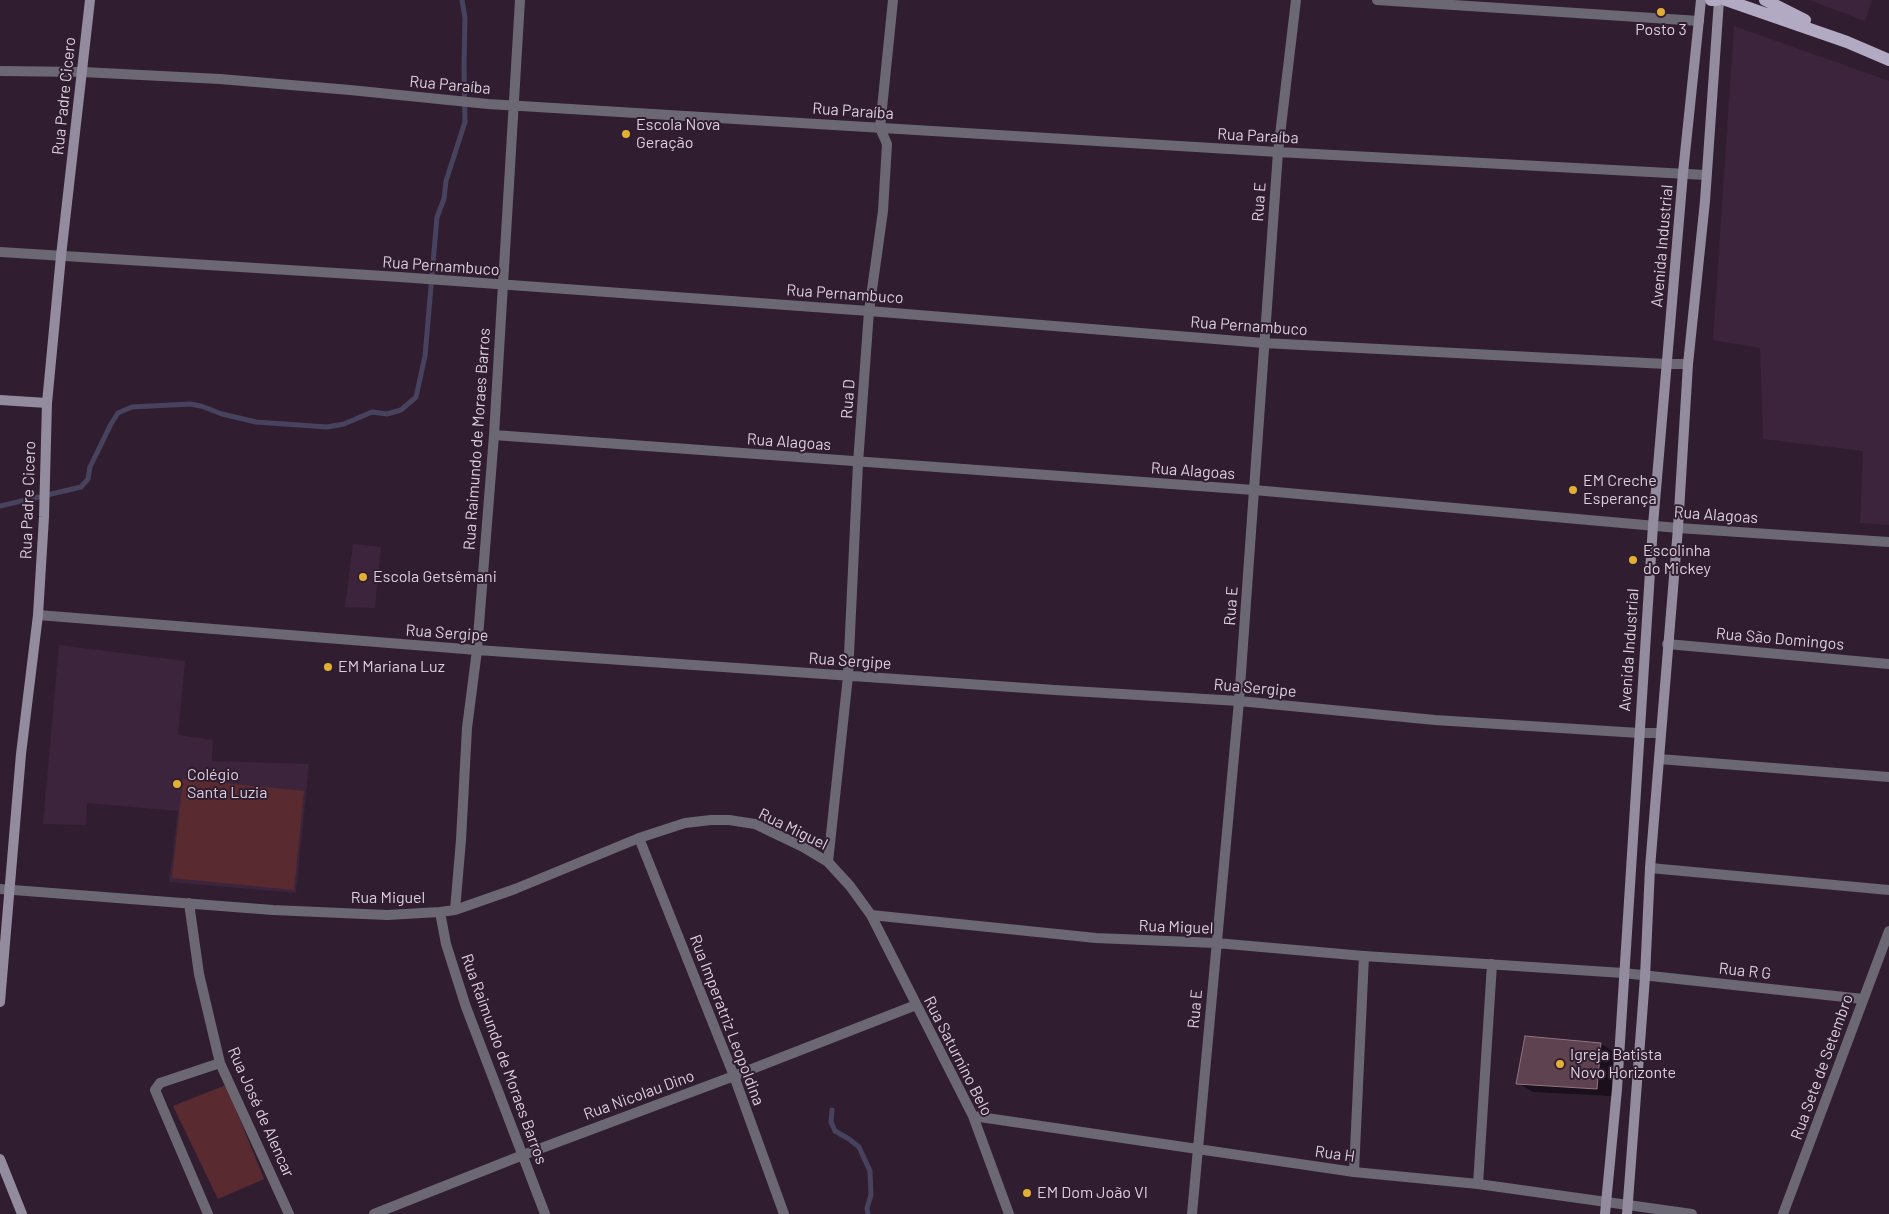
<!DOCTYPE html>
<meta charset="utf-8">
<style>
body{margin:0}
canvas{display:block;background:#301d30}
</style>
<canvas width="1889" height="1214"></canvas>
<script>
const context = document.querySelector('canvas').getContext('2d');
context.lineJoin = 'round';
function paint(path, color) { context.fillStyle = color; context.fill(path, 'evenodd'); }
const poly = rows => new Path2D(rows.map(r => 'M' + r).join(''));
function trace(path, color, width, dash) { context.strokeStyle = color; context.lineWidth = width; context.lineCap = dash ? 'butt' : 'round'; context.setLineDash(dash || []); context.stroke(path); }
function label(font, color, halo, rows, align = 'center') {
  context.font = font + ' Barlow,sans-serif'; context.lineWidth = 4; context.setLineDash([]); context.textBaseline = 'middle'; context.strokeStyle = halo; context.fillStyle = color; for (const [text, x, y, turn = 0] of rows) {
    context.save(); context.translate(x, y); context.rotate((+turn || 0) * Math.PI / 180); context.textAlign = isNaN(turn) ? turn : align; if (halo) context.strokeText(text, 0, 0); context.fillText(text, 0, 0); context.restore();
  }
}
paint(poly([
 [1809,0,1872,0,1865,21],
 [1734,26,1889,81,1889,525,1860,523,1863,451,1763,439,1760,348,1713,340],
 [353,544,381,547,375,608,345,607],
 [59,645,185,661,178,735,213,740,212,761,309,764,296,893,169,882,178,811,87,803,86,825,43,824]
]), '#3c243c');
paint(poly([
 [183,779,304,791,294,890,172,878],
 [226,1085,264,1179,218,1199,173,1106]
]), '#592a30');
paint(poly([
 [1601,1044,1616,1053,1612,1096,1533,1092,1518,1083]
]), '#0007');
trace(poly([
 [0,506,81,487,88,479,90,467,111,424,118,413,132,407,190,404,201,406,222,414,256,422,327,427,344,424,372,412,387,414,401,410,416,397,425,356,437,217,444,199,446,181,465,122,464,64,465,18,462,0],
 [832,1110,831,1122,835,1131,849,1139,859,1147,870,1171,871,1195,867,1208,868,1214]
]), '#47425d', 5);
const building = poly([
 [1525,1036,1601,1043,1597,1089,1516,1084,1525,1036]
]);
paint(building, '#5e424f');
trace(building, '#937482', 1);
trace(poly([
 [1377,0,1699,21],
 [0,71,83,72,220,79,350,90,488,104,1278,152,1706,175],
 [0,252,400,277,869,311,1264,343,1666,364,1688,364],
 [494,435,1254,490,1678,528,1889,542],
 [38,615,477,650,1055,690,1239,701,1435,720,1639,733,1661,733],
 [1667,644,1889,664],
 [1659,759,1889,777],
 [639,838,734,1076,784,1214],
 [828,862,848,676,858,463,869,311,883,211,887,144,880,128,893,0],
 [1650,868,1889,890],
 [0,889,273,910,387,915,440,912,455,910,515,889,639,838,685,823,711,820,729,820,755,824,803,847,828,862,850,886,871,915,973,1116,1009,1214],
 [189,903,199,974,220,1063,289,1214],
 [455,910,461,840,467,728,477,650,494,435,520,0],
 [440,912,446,944,466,1007,545,1214],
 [871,915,1096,938,1216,943,1364,956,1623,973,1863,999],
 [973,1116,1354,1172,1478,1184,1692,1214],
 [1354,1172,1364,956],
 [1478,1184,1492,964],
 [208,1214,155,1090,160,1083,220,1063],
 [374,1214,523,1155,734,1076,916,1005],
 [1192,1214,1239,701,1278,152,1296,0],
 [1783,1214,1889,931]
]), '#6b6773', 10);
trace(poly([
 [0,400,47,403],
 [0,1002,21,754,38,615,44,517,47,403,61,256,90,0],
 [0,1159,22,1214],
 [1605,1214,1617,1089,1653,525,1683,173,1701,0],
 [1627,1214,1645,977,1650,868,1678,528,1688,364,1705,201,1719,0]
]), '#938c9f', 10);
trace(poly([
 [1711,0,1717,0],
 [1726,0,1847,42,1889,60],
 [1765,0,1805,20]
]), '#b2a9c2', 12);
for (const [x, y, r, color] of [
 [1661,12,5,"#e1af34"],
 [626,134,5,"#e1af34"],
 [1573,490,5,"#e1af34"],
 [1633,560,5,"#e1af34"],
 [363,577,5,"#e1af34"],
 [328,667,5,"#e1af34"],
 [177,784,5,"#e1af34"],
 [1560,1064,5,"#e1af34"],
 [1027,1193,5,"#e1af34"]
]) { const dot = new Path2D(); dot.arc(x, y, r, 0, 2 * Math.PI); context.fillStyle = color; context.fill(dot); trace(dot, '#301d30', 2); }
label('16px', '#dbcfdc', '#301d30', [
 ["Posto 3",1661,30,"center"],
 ["Escola Nova",636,125],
 ["Geração",636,143],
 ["EM Creche",1583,481],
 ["Esperança",1583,499],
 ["Escolinha",1643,551],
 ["do Mickey",1643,569],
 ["Escola Getsêmani",373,577],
 ["EM Mariana Luz",338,667],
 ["Colégio",187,775],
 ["Santa Luzia",187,793],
 ["Igreja Batista",1570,1055],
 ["Novo Horizonte",1570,1073],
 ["EM Dom João VI",1037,1193]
], 'left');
label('16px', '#dbcfdc', '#301d30', [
 ["Rua Paraíba",450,85,5],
 ["Rua Padre Cicero",64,96,-84],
 ["Rua Paraíba",853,111,4],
 ["Rua Paraíba",1258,136,3],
 ["Rua E",1259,202,-86],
 ["Avenida Industrial",1662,246,-85],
 ["Rua Pernambuco",441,266,4],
 ["Rua Pernambuco",845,294,4],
 ["Rua Pernambuco",1249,326,4],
 ["Rua D",848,399,-86],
 ["Rua Raimundo de Moraes Barros",477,439,-86],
 ["Rua Alagoas",789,442,4],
 ["Rua Alagoas",1193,471,4],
 ["Rua Padre Cicero",28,500,-88],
 ["Rua Alagoas",1716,515,4],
 ["Rua E",1231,606,-86],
 ["Rua Sergipe",447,633,4],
 ["Rua São Domingos",1780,639,5],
 ["Avenida Industrial",1629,650,-86],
 ["Rua Sergipe",850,661,4],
 ["Rua Sergipe",1255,688,5],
 ["Rua Miguel",793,829,26],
 ["Rua Miguel",388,898],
 ["Rua Miguel",1176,927,2],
 ["Rua R G",1745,971,6],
 ["Rua E",1195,1009,-85],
 ["Rua Imperatriz Leopoldina",727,1020,69],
 ["Rua Saturnino Belo",958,1056,63],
 ["Rua Raimundo de Moraes Barros",504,1059,70],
 ["Rua Sete de Setembro",1822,1067,-70],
 ["Rua Nicolau Dino",639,1095,-20],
 ["Rua José de Alencar",261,1112,66],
 ["Rua H",1335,1154,8]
]);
</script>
